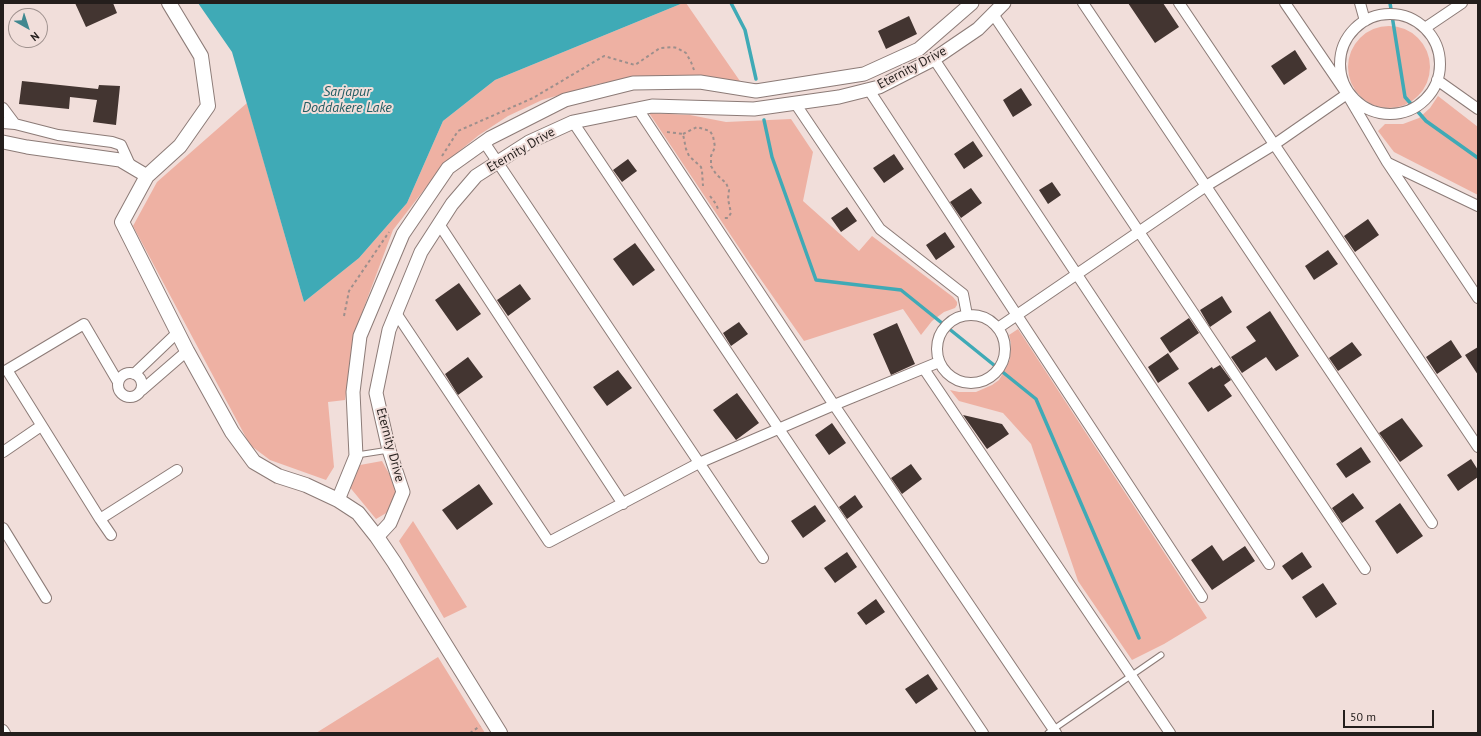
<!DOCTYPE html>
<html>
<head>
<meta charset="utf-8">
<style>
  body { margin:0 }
  #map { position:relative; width:1481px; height:736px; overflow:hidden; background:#f1deda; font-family:"PT Sans",sans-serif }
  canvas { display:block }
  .frame { position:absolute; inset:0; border:4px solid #241e1c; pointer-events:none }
  .north { position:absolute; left:8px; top:8px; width:40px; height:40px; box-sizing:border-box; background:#f1deda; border:1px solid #9f918e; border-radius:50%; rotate:141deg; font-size:11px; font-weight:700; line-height:16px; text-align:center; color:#241e1c }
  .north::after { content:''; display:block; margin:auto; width:14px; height:18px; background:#418890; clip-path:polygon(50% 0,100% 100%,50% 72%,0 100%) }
  .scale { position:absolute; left:1343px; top:710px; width:91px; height:18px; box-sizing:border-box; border:2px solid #241e1c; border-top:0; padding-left:5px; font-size:12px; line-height:14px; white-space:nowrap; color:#241e1c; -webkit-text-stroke:3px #f1deda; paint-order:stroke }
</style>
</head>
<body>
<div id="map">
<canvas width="1481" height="736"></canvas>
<div class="frame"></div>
<div class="north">N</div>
<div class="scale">50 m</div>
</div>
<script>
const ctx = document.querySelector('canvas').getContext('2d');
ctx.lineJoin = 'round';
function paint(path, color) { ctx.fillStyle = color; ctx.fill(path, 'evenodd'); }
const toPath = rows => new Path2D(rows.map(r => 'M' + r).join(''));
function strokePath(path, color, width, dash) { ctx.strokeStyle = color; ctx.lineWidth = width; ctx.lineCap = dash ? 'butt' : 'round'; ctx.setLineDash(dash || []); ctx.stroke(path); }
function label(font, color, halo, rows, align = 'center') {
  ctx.font = font + ' "PT Sans",sans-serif'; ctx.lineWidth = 4; ctx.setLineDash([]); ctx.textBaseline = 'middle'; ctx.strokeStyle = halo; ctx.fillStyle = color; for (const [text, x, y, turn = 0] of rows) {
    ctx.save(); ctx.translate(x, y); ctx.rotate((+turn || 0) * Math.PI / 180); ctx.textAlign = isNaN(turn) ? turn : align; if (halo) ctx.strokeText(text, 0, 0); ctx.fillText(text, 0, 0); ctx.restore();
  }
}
paint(toPath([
  [683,3,686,3,742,84,639,77,598,84,542,100,508,116,479,135,452,157,427,186,393,230,357,326,345,400,328,402,334,467,326,480,270,460,250,445,133,226,157,182,247,103,304,302,359,258,407,203,443,121,495,80],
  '1348 67a41 41 0 1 1 82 0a41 41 0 1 1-82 0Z',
  [1438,96,1478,127,1478,195,1394,152,1378,131,1385,124,1403,124,1419,118,1430,108],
  [649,113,690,115,726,122,791,119,813,152,803,201,859,251,872,236,953,297,957,302,957,305,955,308,944,312,932,321,921,335,903,309,804,341,750,264],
  [1018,329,1207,618,1164,644,1132,660,1078,581,1031,444,1003,413,959,401,950,390,959,392,976,392,992,385,999,380,1007,366,1010,359,1011,343,1009,335],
  [382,461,397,488,388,512,376,519,348,485,360,465],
  [413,521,467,607,444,618,399,541],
  [438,657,485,733,316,733]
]), '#eeb1a3');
paint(toPath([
  [198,3,683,3,495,80,443,121,407,203,359,258,304,302,232,52]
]), '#3faab6');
strokePath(toPath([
  [731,3,745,30,756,79],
  [1390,3,1405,97,1426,121,1478,158],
  [764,120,772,157,816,280,901,290,1036,399,1139,638]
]), '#3faab6', 3.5);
paint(toPath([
  [75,3,113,3,117,13,86,27],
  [1128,3,1163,3,1179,27,1155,43],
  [909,16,917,34,886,49,878,31],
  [1295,50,1307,69,1284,85,1271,66],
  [22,81,98,89,99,85,120,86,116,125,93,122,97,100,70,97,69,109,19,104],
  [1021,88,1032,105,1013,117,1003,100],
  [973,141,983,156,964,169,954,154],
  [894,154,904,169,884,183,873,168],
  [628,159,637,171,622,182,613,170],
  [1052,182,1061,195,1048,204,1039,190],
  [971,188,982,203,961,218,950,202],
  [847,207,857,221,841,232,831,218],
  [1368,219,1379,235,1355,252,1344,236],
  [945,232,955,247,936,260,926,245],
  [635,243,655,270,633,286,613,259],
  [1328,250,1338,264,1314,280,1305,266],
  [459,283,481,314,457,331,435,300],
  [520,284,531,299,508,316,497,300],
  [1222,296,1232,312,1210,327,1200,310],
  [1270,311,1299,356,1276,371,1266,357,1242,373,1231,357,1256,341,1246,327],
  [1189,318,1199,333,1170,353,1160,338],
  [739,322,748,334,731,346,723,333],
  [897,323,915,364,891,375,873,334],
  [1451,340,1462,357,1437,374,1426,357],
  [1352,342,1362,355,1338,371,1329,358],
  [1478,347,1478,375,1465,355],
  [1168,353,1179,369,1158,383,1148,367],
  [468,357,483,377,458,395,445,374],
  [1220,365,1231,380,1224,385,1232,396,1208,412,1188,383,1212,367,1213,369],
  [618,370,632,388,607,406,593,387],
  [737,393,759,423,736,440,713,410],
  [963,415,1002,424,1009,434,987,449],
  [1402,418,1423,446,1400,462,1379,433],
  [832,423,846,443,829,455,815,435],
  [1361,447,1371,462,1346,478,1336,464],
  [1471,459,1478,470,1478,477,1458,491,1447,475],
  [911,464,922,479,902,494,891,478],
  [479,484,493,504,457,530,442,510],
  [1353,493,1364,508,1342,523,1332,508],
  [855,495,863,507,847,519,839,507],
  [1400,503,1423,536,1397,554,1375,521],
  [815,505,826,521,803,538,791,521],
  [1212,545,1223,561,1245,546,1255,561,1212,590,1191,560],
  [847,552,857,567,835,583,824,568],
  [1302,552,1312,567,1292,580,1282,566],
  [1323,583,1337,604,1316,618,1302,597],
  [876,599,885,612,866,625,857,613],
  [928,674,938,689,916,704,905,689]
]), '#433531');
const service = toPath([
  [357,455,389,450],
  [1048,733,1161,655]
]);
const minor = toPath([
  [1083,3,1432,523],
  [1179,3,1478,447],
  [1285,3,1347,94,1387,162,1478,298],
  [1360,3,1365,21],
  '1340 64a50 50 0 1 1 100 0a50 50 0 1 1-100 0Z',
  [993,14,1365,569],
  [1425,28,1462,3],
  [934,59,1269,564],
  [1437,80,1478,109],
  [869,90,1202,597],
  [795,103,880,229,963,294,967,315],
  [3,108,15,124],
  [638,109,834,405,1056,733],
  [573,122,983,733],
  [3,123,15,124,58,135,112,142,121,145,131,167],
  [484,142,763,558],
  [1388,163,1478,206],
  [439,224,623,504],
  [396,313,549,542,699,463,834,405,939,362],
  '937 349a34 34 0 1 1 68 0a34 34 0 1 1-68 0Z',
  [998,328,1206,186,1275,144,1347,94],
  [924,369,1170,733],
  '118 385a12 12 0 1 1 24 0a12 12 0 1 1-24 0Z',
  [134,374,178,332],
  [118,382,84,324,7,370,100,519,177,470],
  [142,390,187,351],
  [3,452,41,426],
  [100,519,111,535],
  [3,528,46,598],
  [3,730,5,733]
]);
const tertiary = toPath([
  [3,142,27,147,120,160,147,176],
  [338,500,356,456,353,392,360,336,403,234,448,168,490,138,565,100,633,83,700,82,756,91,864,74,919,49,972,3],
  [377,537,390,523,403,492,389,450,376,393,389,330,421,252,452,204,476,176,529,142,573,122,652,106,754,109,839,97,879,87,934,59,978,29,1004,3]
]);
const secondary = toPath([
  [169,3,201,56,208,106,180,146,147,176,122,222,187,351,232,432,254,462,278,476,306,485,338,500,358,513,377,537,394,562,500,733]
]);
strokePath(service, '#8c7b77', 7);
strokePath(minor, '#8c7b77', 12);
strokePath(tertiary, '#8c7b77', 15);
strokePath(secondary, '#8c7b77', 16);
strokePath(toPath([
  [667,132,683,134,686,149,689,156,701,167,702,171,703,186],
  [683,134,697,127,710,131,713,136,715,147,711,156,711,166,716,174,726,183,729,190,728,199,731,213,728,218,724,218],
  [442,156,458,131,533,98,604,56,635,65,660,48,672,47,677,48,686,53,691,62,694,70],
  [710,196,716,204,718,209],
  [344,316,349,291,389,232],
  [470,733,480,726]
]), '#9d8f8c', 2, [3, 3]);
strokePath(service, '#fff', 5);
strokePath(minor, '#fff', 10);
strokePath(tertiary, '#fff', 13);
strokePath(secondary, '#fff', 14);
label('13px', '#241e1c', '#f1deda', [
  ["Eternity Drive",912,68,-28],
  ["Eternity Drive",521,150,-30],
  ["Eternity Drive",390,445,75]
]);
label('italic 14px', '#225d63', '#f1deda', [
  ["Sarjapur",347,92],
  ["Doddakere Lake",347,108]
]);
</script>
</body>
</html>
